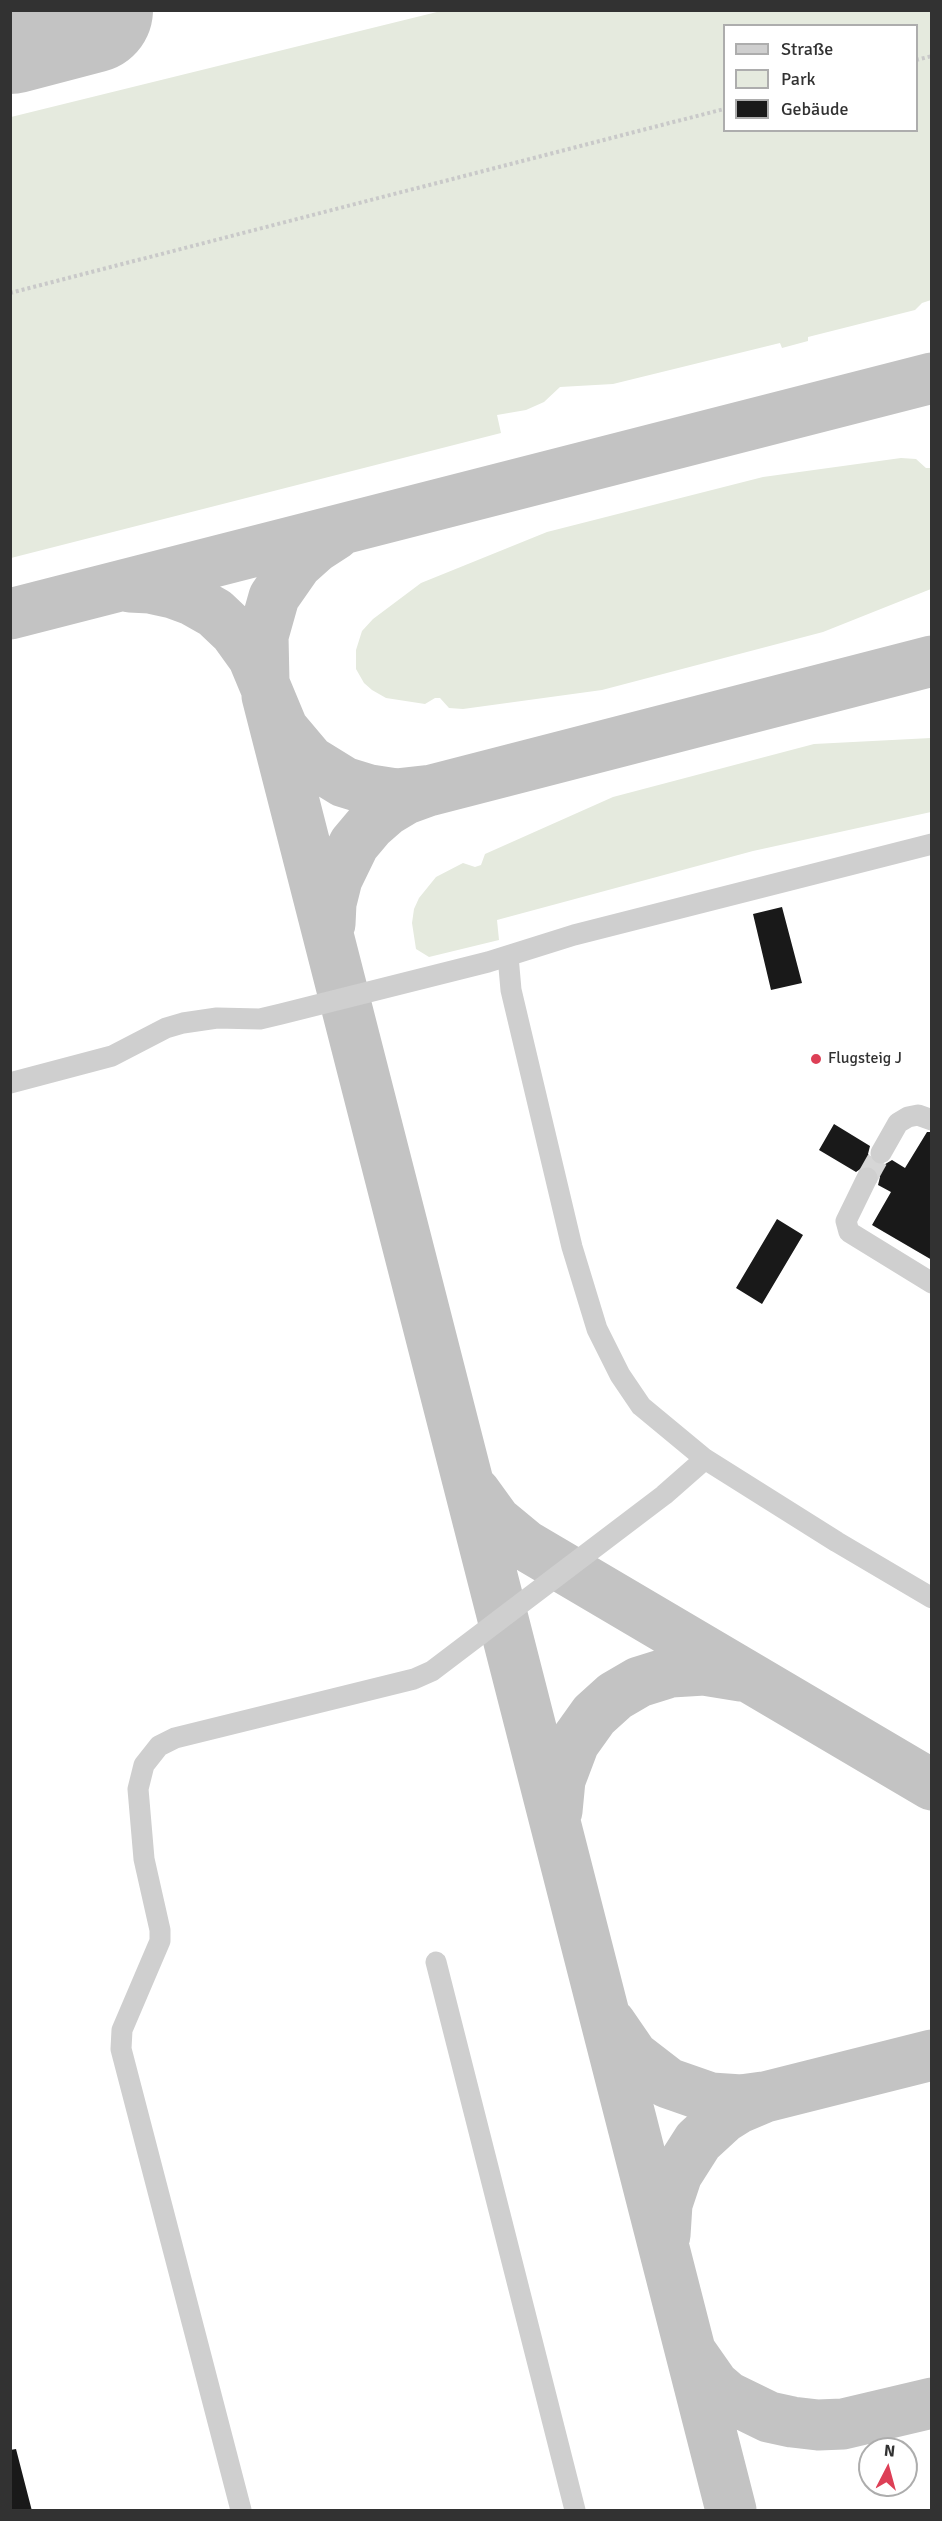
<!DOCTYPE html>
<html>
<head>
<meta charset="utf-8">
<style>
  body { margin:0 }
  #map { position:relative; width:942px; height:2521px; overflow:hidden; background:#fff; font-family:Signika,sans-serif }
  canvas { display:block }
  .frame { position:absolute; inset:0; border:12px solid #323232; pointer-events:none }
  .legend { position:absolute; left:723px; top:24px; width:195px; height:108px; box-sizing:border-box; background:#fff; border:2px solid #adadad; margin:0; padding:8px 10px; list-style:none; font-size:18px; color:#323232 }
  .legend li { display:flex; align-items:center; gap:12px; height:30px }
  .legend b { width:30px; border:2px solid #adadad }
  .north { position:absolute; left:858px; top:2437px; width:60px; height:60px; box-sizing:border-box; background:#fff; border:2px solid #adadad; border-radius:50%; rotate:6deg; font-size:16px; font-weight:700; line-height:24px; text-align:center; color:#323232 }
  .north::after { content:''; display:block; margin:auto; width:21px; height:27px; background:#dd3f56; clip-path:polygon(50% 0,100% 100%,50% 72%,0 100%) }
</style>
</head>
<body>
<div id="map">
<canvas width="942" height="2521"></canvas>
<div class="frame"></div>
<ul class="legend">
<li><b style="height:8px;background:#cfcfcf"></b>Straße</li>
<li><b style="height:16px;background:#e5eade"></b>Park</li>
<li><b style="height:16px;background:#191919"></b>Gebäude</li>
</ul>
<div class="north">N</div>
</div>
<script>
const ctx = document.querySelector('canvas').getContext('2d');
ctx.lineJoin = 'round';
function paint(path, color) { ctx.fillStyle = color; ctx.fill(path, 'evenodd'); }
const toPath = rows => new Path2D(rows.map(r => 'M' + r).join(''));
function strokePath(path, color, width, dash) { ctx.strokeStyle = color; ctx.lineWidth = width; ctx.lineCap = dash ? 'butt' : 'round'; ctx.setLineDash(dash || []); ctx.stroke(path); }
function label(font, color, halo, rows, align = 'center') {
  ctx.font = font + ' Signika,sans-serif'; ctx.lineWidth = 6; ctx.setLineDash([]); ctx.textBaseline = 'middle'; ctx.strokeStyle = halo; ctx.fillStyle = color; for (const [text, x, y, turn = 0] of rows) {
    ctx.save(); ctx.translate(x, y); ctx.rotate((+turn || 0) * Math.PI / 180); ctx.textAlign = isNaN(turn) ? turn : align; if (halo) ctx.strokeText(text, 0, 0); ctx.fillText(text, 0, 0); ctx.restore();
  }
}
paint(toPath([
  [441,11,931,11,931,300,922,303,915,310,808,337,808,341,782,348,780,343,613,384,560,387,544,402,526,410,497,415,501,433,11,558,11,117],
  [724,26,916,26,916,130,724,130],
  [901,458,916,459,926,468,931,468,931,589,823,632,602,690,463,709,449,708,440,698,435,698,425,704,386,698,372,690,364,683,356,669,356,650,362,631,373,619,421,583,547,532,763,477],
  [931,738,931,812,753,851,497,920,499,940,429,957,416,949,412,923,414,909,419,898,436,877,463,863,475,867,481,865,485,854,613,797,814,744]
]), '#e5eade');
strokePath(toPath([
  [130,587,150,588,173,593,192,600,215,613,235,632,253,657,283,729,310,761,344,782,370,790,396,794,432,790,932,661],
  [10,614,932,378],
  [264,682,263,636,274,597,297,564,316,547,336,534],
  [267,696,731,2510],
  [330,924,331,903,337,879,354,844,370,825,386,811,406,799,428,791],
  [475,1492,496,1521,525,1545,932,1785],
  [557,1811,560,1780,574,1743,594,1715,615,1696,639,1682,671,1672,704,1670,741,1676],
  [611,2024,633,2056,668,2083,711,2098,741,2100,763,2097],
  [665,2235,667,2204,677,2174,698,2141,723,2118,739,2108,765,2097,932,2055],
  [693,2355,714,2385,728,2397,769,2417,792,2422,818,2425,843,2424,932,2403]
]), '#c3c3c3', 51);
strokePath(toPath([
  [10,31,90,10]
]), '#c3c3c3', 126);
paint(toPath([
  [782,907,802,983,771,990,753,914],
  [834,1124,870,1146,868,1154,874,1164,882,1166,892,1160,905,1168,927,1132,932,1132,932,1260,872,1225,891,1192,878,1185,880,1177,873,1167,866,1165,856,1172,819,1150],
  [777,1219,803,1235,762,1304,736,1288],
  [16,2449,32,2511,10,2511,10,2450]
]), '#191919');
strokePath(toPath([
  [867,1178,881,1153]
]), '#d6d6d6', 21, [21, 10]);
strokePath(toPath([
  [916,60,932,56],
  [10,293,724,109]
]), '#c9c9c9', 4, [3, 3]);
strokePath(toPath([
  [508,956,511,990,572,1247,597,1329,620,1375,641,1406,705,1459,837,1542,932,1598],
  [10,1083,112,1056,166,1028,183,1023,217,1018,260,1019,281,1014,488,962,574,935,932,844],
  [881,1153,898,1123,908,1117,918,1115,932,1120],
  [867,1178,846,1221,849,1232,932,1283],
  [436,1962,575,2510],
  [241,2510,121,2049,122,2030,160,1941,160,1930,144,1859,138,1789,144,1765,159,1746,175,1738,414,1679,432,1671,664,1495,705,1459]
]), '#cfcfcf', 21);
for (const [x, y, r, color] of [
  [816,1059,6,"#dd3f56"]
]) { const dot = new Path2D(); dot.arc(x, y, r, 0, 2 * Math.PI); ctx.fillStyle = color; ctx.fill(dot); strokePath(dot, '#fff', 2); }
label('16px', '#323232', '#fff', [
  ["Flugsteig J",828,1059]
], 'left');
</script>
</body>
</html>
